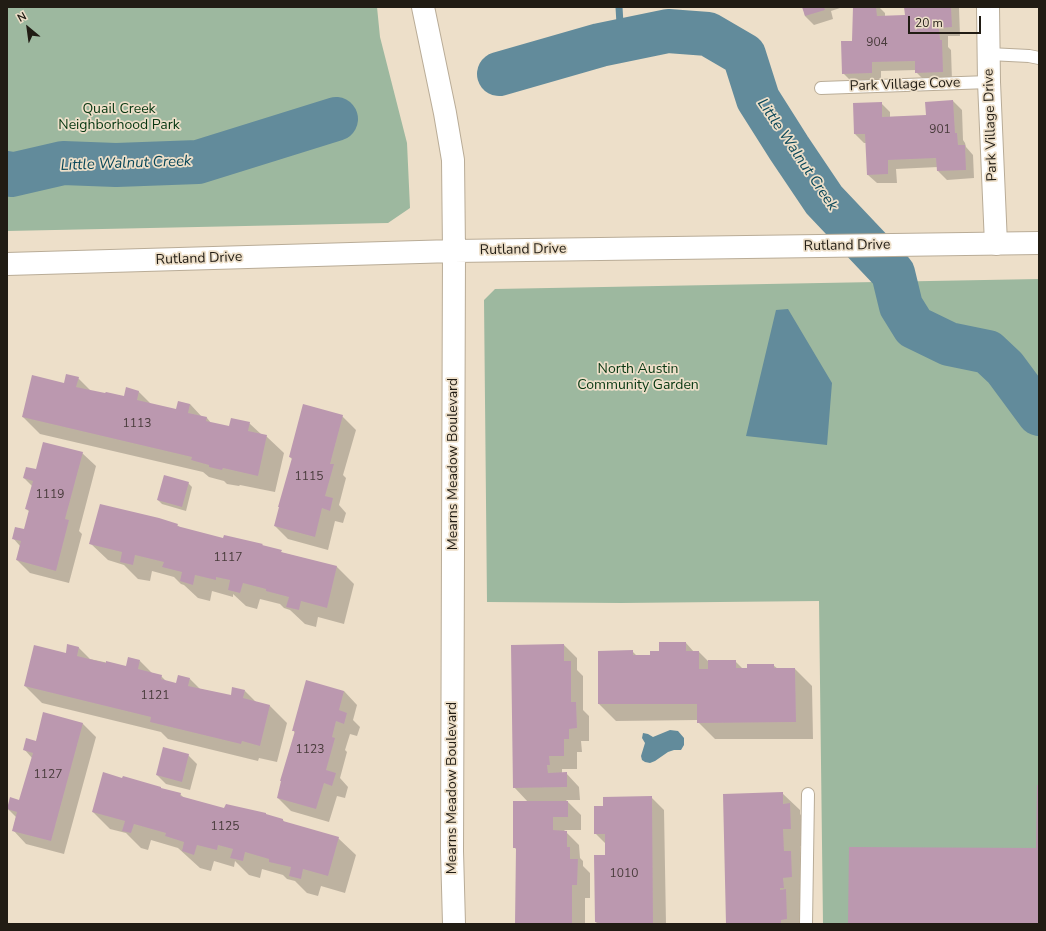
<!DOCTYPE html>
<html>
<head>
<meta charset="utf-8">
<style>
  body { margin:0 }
  #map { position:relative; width:1046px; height:931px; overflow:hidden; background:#eddfc9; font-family:"Nunito Sans",sans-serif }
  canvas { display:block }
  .frame { position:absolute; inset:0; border:8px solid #211c14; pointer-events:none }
  .north { position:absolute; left:8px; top:8px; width:40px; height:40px; -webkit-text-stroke:3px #eddfc9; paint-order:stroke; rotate:331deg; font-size:11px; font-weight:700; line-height:16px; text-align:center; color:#211c14 }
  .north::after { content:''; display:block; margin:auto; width:14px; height:18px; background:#211c14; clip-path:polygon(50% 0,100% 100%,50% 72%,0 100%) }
  .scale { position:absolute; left:908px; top:16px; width:73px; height:18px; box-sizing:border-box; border:2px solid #211c14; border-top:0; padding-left:5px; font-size:12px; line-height:14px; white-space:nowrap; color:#211c14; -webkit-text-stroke:3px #eddfc9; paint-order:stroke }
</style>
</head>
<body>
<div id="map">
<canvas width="1046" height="931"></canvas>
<div class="frame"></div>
<div class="north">N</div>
<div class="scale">20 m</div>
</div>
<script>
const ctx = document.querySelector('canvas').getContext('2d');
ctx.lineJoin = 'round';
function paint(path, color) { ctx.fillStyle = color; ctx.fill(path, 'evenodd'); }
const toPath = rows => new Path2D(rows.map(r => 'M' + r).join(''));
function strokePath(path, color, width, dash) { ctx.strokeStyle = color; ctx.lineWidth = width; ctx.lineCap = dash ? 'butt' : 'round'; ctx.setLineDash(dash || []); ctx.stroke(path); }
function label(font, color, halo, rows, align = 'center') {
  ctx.font = font + ' "Nunito Sans",sans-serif'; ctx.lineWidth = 3.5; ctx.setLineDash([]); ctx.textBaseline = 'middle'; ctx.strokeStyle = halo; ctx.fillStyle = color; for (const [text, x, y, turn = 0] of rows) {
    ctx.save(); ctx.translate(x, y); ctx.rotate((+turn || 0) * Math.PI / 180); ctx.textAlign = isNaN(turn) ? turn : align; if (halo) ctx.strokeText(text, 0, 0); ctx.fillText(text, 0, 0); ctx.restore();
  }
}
paint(toPath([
  [7,7,377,7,380,37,407,143,410,208,388,223,7,231],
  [1039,279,1039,924,823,924,819,601,621,603,487,602,484,300,495,289]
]), '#9db89f');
paint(toPath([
  [788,309,832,383,827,445,746,436,776,310],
  [670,730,678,731,684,738,684,745,681,750,674,750,668,752,655,761,650,763,645,762,642,760,641,756,645,743,642,738,643,733,648,734,653,737]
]), '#628b9b');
paint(toPath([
  [803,7,839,7,840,8,831,11,833,19,814,25,805,16],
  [854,7,879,7,885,13,885,17,906,16,905,7,958,7,959,8,960,36,948,36,948,47,951,50,952,81,925,81,916,72,916,70,881,71,881,82,852,82,843,73,853,42],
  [953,101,962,110,963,140,965,143,966,147,973,155,974,178,947,180,938,171,938,167,896,169,897,183,877,183,868,175,866,143,864,143,855,134,881,103,890,112,890,117,927,116],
  [78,378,92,392,125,397,138,391,151,404,177,410,190,404,202,417,207,418,211,423,230,427,249,423,262,435,266,436,284,453,275,492,240,485,239,486,227,484,224,481,209,477,203,472,40,434,23,417,65,384],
  [342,416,356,430,343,475,346,478,339,505,346,513,343,523,335,521,328,550,288,539,275,526,293,460,290,457],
  [82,453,96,466,79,531,82,534,69,583,30,573,17,560,20,546,13,538,25,531,30,512,26,509,32,486,24,478,36,470],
  [188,483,192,487,186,511,162,504,158,500],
  [177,525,181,528,224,539,225,536,262,545,264,547,283,553,337,567,354,584,344,624,318,617,316,627,305,624,290,610,284,608,280,604,260,599,257,609,246,606,233,594,233,597,212,591,210,601,198,598,184,585,181,584,174,577,152,571,150,581,138,579,124,565,108,560,90,543],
  [686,643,694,652,699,652,708,661,735,661,743,669,773,665,778,669,795,669,812,686,813,739,715,739,698,722,698,720,616,721,599,704,632,651,637,656,650,656],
  [564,645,577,658,577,670,583,676,583,710,589,716,589,741,581,741,582,752,577,752,577,769,562,769,562,773,566,773,579,787,580,800,566,800,581,815,581,830,564,830,579,845,580,858,583,861,583,866,590,873,590,898,585,898,585,924,516,924,517,850,514,847,528,802,514,787],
  [68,646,79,648,90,659,127,667,140,661,153,674,161,676,167,682,177,684,190,679,200,689,231,696,245,691,256,702,270,706,287,723,277,762,259,758,258,761,168,739,161,732,42,703,25,686,66,654],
  [344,691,357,705,353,720,360,727,357,736,350,734,345,750,347,752,340,778,348,787,345,798,337,796,329,822,291,811,278,798,295,733,293,730],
  [44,713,83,724,96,737,64,854,26,844,13,830,16,817,8,809,20,801,32,758,24,749,36,742],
  [188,755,197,764,190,790,166,784,157,775],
  [162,789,180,794,184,798,225,809,283,820,286,824,338,838,356,855,345,893,321,886,318,896,307,893,295,881,287,879,283,875,262,869,260,878,249,875,235,861,234,867,214,861,211,871,200,868,178,848,151,840,148,850,141,848,126,833,110,829,93,812],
  [782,793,800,810,800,814,807,822,808,846,800,846,801,862,808,869,809,894,800,894,803,924,727,924],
  [651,797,664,810,666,924,598,924,596,922,606,856,606,844,595,833]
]), '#0003');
strokePath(toPath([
  [619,7,621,41]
]), '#628b9b', 7);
strokePath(toPath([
  [499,74,600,45,668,31,708,34,744,55,758,99,789,148,824,200,893,273,901,306,914,327,949,344,988,352,1005,368,1039,414],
  [7,173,11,175,63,163,116,165,198,162,336,119]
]), '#628b9b', 44);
paint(toPath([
  [802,7,824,7,825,10,805,16],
  [853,7,876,7,877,16,905,15,904,7,951,7,952,27,939,28,940,40,942,40,943,72,915,73,915,61,872,62,872,73,842,74,841,41,852,41],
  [953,100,955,133,957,133,958,145,965,145,966,170,937,171,936,158,888,160,888,174,867,175,865,134,854,134,853,103,882,102,882,117,926,115,925,102],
  [66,374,79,377,76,387,105,393,106,392,124,396,126,387,139,391,137,400,176,409,178,401,190,404,188,413,207,417,206,421,229,426,231,418,250,422,248,431,267,435,258,476,223,468,222,470,209,467,209,465,191,460,192,457,22,417,32,375,64,383],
  [303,404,343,415,330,464,334,464,325,496,333,498,330,511,322,508,315,537,274,526,279,507,278,507,292,458,289,457],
  [43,442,83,452,65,519,69,520,56,571,16,560,21,541,12,539,15,527,24,529,29,510,25,509,33,481,23,478,26,467,36,469],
  [164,475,189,482,182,507,157,500],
  [100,504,159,518,178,524,177,526,223,538,224,535,263,544,262,545,282,550,281,552,337,566,327,608,301,601,299,610,286,607,289,597,266,591,266,589,243,583,240,593,228,590,230,580,216,577,216,580,195,575,193,585,180,581,182,572,162,567,164,562,135,555,133,565,120,562,122,552,89,544],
  [659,642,686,642,686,651,699,651,699,669,708,669,708,660,736,660,736,668,747,668,747,664,774,664,774,668,795,668,796,722,697,723,697,704,598,704,598,651,633,650,633,655,650,655,650,651,659,651],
  [67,644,79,647,77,656,106,663,106,661,126,666,128,657,140,660,138,669,162,675,161,679,176,683,178,675,190,678,188,686,231,695,232,687,245,690,243,698,270,705,260,746,242,741,241,744,150,722,151,717,24,686,34,645,66,653],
  [564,644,564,661,571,661,571,702,576,702,577,728,569,729,569,739,564,739,564,756,549,756,550,765,547,765,548,773,567,772,567,787,513,788,511,645],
  [306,680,344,691,339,710,347,713,344,724,336,721,332,737,335,738,326,770,336,773,332,786,324,783,316,809,277,798,281,781,280,781,295,731,292,731],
  [43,712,83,723,51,841,12,831,17,812,7,809,10,797,19,800,33,753,23,750,26,738,36,741],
  [163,747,189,754,182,782,156,775],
  [103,772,122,778,123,776,161,787,161,788,181,793,180,796,224,808,226,804,266,813,266,814,283,819,283,821,339,837,328,876,303,869,301,879,289,876,291,867,269,862,269,859,245,852,243,861,230,858,233,849,218,845,217,850,197,845,194,855,182,851,184,842,165,836,166,833,134,824,131,833,122,831,125,821,92,812],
  [1037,785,1039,785,1039,924,848,924,849,847,1036,848],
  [783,792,783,804,790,803,791,829,783,829,784,851,791,851,792,877,783,878,784,888,780,888,780,890,786,889,787,919,781,920,781,924,726,924,723,794],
  [652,796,653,924,600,924,600,923,595,922,594,855,605,855,605,834,594,834,594,806,603,806,603,797],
  [513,801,568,801,568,817,553,817,553,830,567,831,567,847,570,847,570,859,578,859,577,885,572,885,572,924,515,924,516,848,513,848]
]), '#bb98af');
const service = toPath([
  [989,54,1029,56,1039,58],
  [821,88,989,82],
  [806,924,808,794]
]);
const minor = toPath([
  [988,7,989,82,996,244]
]);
const tertiary = toPath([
  [423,7,445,113,453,160,454,251,452,851,454,924],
  [7,264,454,251,1039,243]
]);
strokePath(service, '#b9ac97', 14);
strokePath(minor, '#b9ac97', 24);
strokePath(tertiary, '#b9ac97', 24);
strokePath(service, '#fff', 12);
strokePath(minor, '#fff', 22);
strokePath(tertiary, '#fff', 22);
label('12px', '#483b3b', null, [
  ["904",877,43],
  ["901",940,130],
  ["1113",137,424],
  ["1115",309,477],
  ["1119",50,495],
  ["1117",228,558],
  ["1121",155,696],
  ["1123",310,750],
  ["1127",48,775],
  ["1125",225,827],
  ["1010",624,874]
]);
label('14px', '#211c14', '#eddfc9', [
  ["Park Village Cove",905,85,-2],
  ["Park Village Drive",991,125,-92],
  ["Rutland Drive",847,246,-1],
  ["Rutland Drive",523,250,-1],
  ["Rutland Drive",199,259,-2],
  ["Mearns Meadow Boulevard",454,464,-90],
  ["Mearns Meadow Boulevard",453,788,-90]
]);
label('14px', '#073711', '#eddfc9', [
  ["Quail Creek",119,110],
  ["Neighborhood Park",119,126],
  ["North Austin",638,370],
  ["Community Garden",638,386]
]);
label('italic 15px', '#094759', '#eddfc9', [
  ["Little Walnut Creek",797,155,56],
  ["Little Walnut Creek",126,164,-2]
]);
</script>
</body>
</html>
